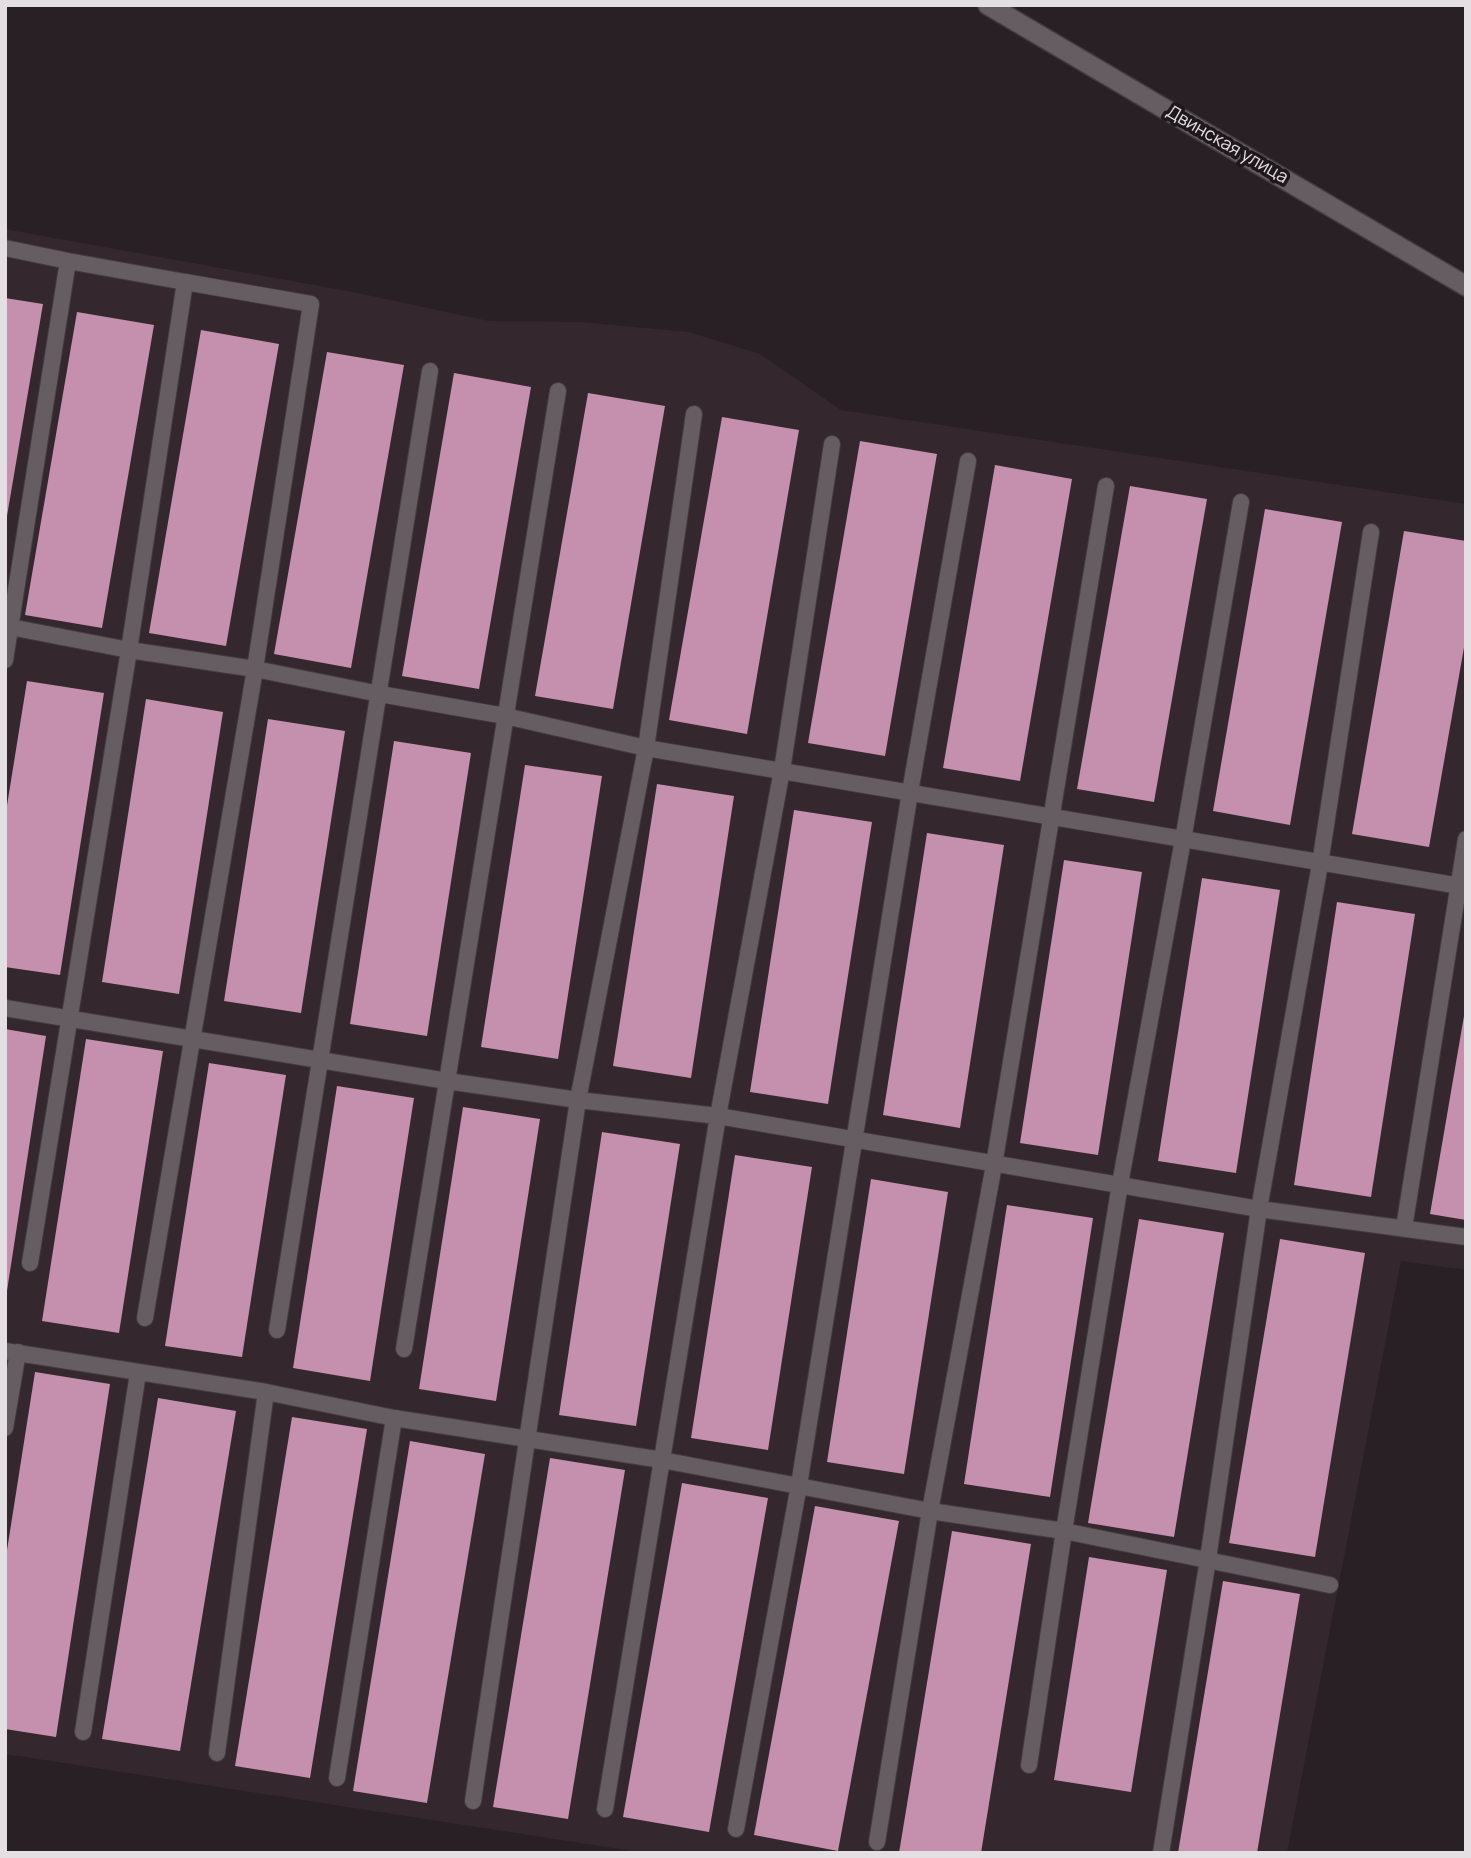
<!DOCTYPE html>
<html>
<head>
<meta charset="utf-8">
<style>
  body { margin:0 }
  #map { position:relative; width:1471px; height:1858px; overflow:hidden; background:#282024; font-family:Manrope,sans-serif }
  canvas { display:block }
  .frame { position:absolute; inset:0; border:7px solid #e4dfe2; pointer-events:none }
</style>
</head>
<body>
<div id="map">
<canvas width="1471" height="1858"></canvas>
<div class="frame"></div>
</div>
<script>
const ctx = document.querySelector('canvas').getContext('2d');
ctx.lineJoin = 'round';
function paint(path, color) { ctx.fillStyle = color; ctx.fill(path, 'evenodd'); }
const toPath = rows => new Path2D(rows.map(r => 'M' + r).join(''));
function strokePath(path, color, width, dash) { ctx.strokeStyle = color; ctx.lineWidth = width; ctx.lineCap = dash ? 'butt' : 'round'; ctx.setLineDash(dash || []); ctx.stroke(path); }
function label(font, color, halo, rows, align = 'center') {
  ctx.font = font + ' Manrope,sans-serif'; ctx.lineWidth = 7; ctx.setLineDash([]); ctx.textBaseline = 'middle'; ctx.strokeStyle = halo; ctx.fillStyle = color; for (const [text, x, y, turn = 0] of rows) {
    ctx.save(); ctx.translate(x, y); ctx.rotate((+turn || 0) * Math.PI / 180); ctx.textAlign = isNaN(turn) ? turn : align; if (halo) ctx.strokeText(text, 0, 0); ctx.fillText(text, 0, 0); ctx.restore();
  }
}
paint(toPath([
  [5,229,353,292,489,321,580,322,689,332,760,354,841,410,1466,504,1466,1270,1401,1261,1287,1853,645,1853,5,1754]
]), '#34272e');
paint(toPath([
  [5,298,43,304,7,516,5,515],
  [77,312,154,325,102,628,25,615],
  [201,330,279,344,226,646,149,633],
  [327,352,404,365,351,668,274,654],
  [454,373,531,387,479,689,402,676],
  [588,393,665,406,613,709,535,696],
  [722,417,799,430,747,734,669,720],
  [860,441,937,454,885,756,808,743],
  [995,465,1072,479,1020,781,943,768],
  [1130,486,1207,499,1154,802,1077,789],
  [1265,509,1342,522,1290,825,1213,811],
  [1404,531,1466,541,1466,636,1429,847,1352,834],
  [27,681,104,693,60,975,5,967,5,818],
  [146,699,223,712,179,994,102,982],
  [268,719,345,731,301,1013,224,1001],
  [394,741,471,753,427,1036,350,1024],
  [525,765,602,776,558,1059,481,1047],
  [657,784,734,796,691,1078,613,1066],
  [794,810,872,822,828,1104,750,1092],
  [927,833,1004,845,960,1128,883,1115],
  [1064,860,1142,872,1098,1155,1020,1143],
  [1202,878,1280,890,1236,1173,1158,1161],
  [1337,902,1415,914,1371,1197,1294,1185],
  [1464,1016,1466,1016,1466,1220,1430,1214],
  [5,1029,46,1036,7,1291,5,1290],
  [86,1039,163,1051,119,1333,42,1321],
  [209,1063,286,1075,242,1357,165,1346],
  [337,1086,414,1098,370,1381,293,1368],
  [463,1107,540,1119,496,1401,419,1389],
  [602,1132,680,1144,636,1426,559,1415],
  [735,1155,812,1167,768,1450,691,1438],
  [871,1179,948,1192,904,1474,827,1462],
  [1007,1205,1093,1218,1050,1497,964,1484],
  [1139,1219,1224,1233,1174,1537,1088,1523],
  [1280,1239,1365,1253,1315,1557,1229,1543],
  [35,1372,110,1384,56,1737,5,1729,5,1563],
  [158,1398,236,1411,180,1751,102,1739],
  [292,1417,367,1429,310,1778,235,1766],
  [410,1441,485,1454,427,1803,353,1791],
  [550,1458,625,1470,568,1819,493,1807],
  [682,1483,768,1498,709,1832,623,1817],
  [815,1506,899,1521,838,1851,754,1835],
  [952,1531,1031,1544,981,1853,899,1853],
  [1089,1557,1167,1570,1131,1792,1054,1780],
  [1223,1581,1300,1594,1257,1853,1178,1853]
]), '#c590ad');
const service = toPath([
  [5,248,68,261],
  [5,626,129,650,255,669,380,694,505,716,646,748,1466,887],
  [5,660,68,261,185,282],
  [5,1008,447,1081,578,1100,718,1116,1259,1209,1466,1237],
  [1404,1228,1466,839],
  [30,1263,129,650,185,282,311,304,255,669,145,1318],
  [277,1330,430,371],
  [404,1349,558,391],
  [5,1351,266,1392,394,1418,662,1460,930,1511,1064,1531,1330,1585],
  [5,1428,18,1352],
  [83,1732,138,1373],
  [217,1753,266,1392],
  [1029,1765,1064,1531,1120,1184,1183,840,1241,502],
  [337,1778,394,1418],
  [473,1801,578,1100,646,748,694,414],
  [605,1809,718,1116,782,770,832,444],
  [736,1829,799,1485,910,792,968,461],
  [877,1842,930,1511,994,1165,1106,486],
  [1161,1853,1208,1559,1259,1209,1320,864,1371,532]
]);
const minor = toPath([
  [988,5,1466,286]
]);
strokePath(service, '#433d40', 18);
strokePath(minor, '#433d40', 22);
strokePath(service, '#665d62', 16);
strokePath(minor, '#665d62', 19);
label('18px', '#e4dfe2', '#1e171b', [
  ["Двинская улица",1227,145,30]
]);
</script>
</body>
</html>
